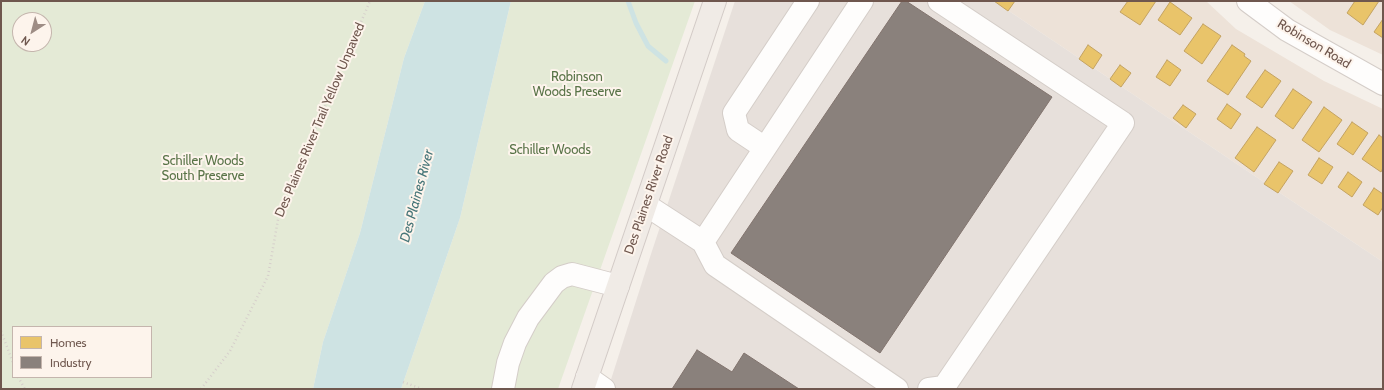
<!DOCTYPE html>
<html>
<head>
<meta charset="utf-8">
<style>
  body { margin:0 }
  #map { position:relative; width:1384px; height:390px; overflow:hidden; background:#f5f0ea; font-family:Cabin,sans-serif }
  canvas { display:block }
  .frame { position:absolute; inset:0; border:2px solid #6f574e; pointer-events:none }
  .legend { position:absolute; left:12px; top:326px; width:140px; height:52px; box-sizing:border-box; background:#fdf4ec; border:1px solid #c4b5ad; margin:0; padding:5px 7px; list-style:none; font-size:12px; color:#6f574e }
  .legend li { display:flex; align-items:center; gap:8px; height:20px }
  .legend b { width:20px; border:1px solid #c4b5ad }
  .north { position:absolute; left:12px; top:12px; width:40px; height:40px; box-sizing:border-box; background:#fdf4ec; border:1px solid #c4b5ad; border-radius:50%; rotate:216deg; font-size:11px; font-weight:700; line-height:16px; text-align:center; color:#6f574e }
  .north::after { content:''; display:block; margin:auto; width:14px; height:18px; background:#9e8d85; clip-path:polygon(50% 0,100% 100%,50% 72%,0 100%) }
</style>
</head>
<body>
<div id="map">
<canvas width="1384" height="390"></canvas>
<div class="frame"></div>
<ul class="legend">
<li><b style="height:11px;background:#e9c46a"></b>Homes</li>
<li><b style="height:11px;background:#8a817c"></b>Industry</li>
</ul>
<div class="north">N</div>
</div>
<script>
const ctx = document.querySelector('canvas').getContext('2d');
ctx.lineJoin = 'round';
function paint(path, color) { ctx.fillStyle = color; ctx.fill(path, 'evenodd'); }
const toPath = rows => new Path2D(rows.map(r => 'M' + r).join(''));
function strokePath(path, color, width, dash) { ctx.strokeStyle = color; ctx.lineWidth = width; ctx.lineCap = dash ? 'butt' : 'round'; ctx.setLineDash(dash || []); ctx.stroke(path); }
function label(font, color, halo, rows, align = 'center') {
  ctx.font = font + ' Cabin,sans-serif'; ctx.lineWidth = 4; ctx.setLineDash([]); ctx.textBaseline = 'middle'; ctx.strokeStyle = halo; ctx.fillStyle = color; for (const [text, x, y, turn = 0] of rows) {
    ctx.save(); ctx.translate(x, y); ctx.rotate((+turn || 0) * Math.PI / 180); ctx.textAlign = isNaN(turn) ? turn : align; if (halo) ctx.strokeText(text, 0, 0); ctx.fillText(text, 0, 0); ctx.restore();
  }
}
paint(toPath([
  [994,1,1206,1,1236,29,1324,81,1383,109,1383,262],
  [1289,1,1383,1,1383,55,1330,30]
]), '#ede2d8');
paint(toPath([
  [735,1,994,1,1383,262,1383,389,608,389,652,251]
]), '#e7e0db');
paint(toPath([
  [1,1,425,1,404,58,360,233,323,342,313,389,1,389],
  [20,20,44,20,44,44,20,44],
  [13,327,151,327,151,377,13,377],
  [511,1,695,1,558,389,401,389,460,218]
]), '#e4ead6');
paint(toPath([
  [425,1,511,1,460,218,401,389,313,389,323,342,360,233,404,58]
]), '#cee3e3');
const homes = toPath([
  [994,1,1015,1,1008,11,994,1],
  [1128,1,1156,1,1140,25,1120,12,1128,1],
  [1355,1,1379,1,1363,25,1347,13,1355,1],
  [1170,2,1192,18,1180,35,1158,20,1170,2],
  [1383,19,1383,38,1374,32,1383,19],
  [1203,24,1221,36,1202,64,1184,51,1203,24],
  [1088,45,1102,55,1093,69,1079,59,1088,45],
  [1232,45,1245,54,1244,56,1251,61,1228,95,1207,81,1232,45],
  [1167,60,1181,70,1170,86,1156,77,1167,60],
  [1120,65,1131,73,1121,87,1110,79,1120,65],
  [1265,70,1281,81,1262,108,1246,97,1265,70],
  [1293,89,1312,102,1293,129,1275,116,1293,89],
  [1227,104,1241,114,1231,129,1217,119,1227,104],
  [1183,105,1196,114,1186,128,1173,118,1183,105],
  [1324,107,1342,120,1319,152,1302,140,1324,107],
  [1352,122,1368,133,1353,155,1337,144,1352,122],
  [1257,127,1276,140,1254,172,1235,158,1257,127],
  [1379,135,1383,138,1383,168,1381,172,1362,159,1379,135],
  [1319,158,1333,167,1322,184,1308,175,1319,158],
  [1279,162,1293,171,1278,193,1264,184,1279,162],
  [1348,172,1362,182,1352,197,1338,187,1348,172],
  [1374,188,1383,194,1383,207,1378,215,1363,205,1374,188]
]);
paint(homes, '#e9c46a');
strokePath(homes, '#c4a362', 1);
const industry = toPath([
  [902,1,906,1,1052,97,880,353,731,253,902,1],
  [697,350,732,372,744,353,799,389,672,389,697,350]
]);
paint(industry, '#8a817c');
strokePath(industry, '#82746e', 1);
strokePath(toPath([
  [628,1,636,23,648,46,666,61]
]), '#cee3e3', 5);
const minor = toPath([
  [1248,1,1287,30,1383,84],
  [765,148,862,1],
  [646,205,703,242,715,265,897,389],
  [703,242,765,148,738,130,734,113,808,1],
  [587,377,604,389],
  [503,389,508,363,515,343,528,318,554,283,562,277,572,274,618,286],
  [929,389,944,387,1123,123,939,1]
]);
const major = toPath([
  [583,389,715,1]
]);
strokePath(minor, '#d4cdc8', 24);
strokePath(major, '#d3cbc7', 24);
strokePath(toPath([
  [1,331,13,363],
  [18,377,25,389],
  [403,382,422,389],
  [201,389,230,351,268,276,279,214,370,1]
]), '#d6cfcb', 2.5, [1, 3]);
strokePath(minor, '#fefdfc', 22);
strokePath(major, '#f0ebe6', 22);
label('13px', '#6f574e', '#fdf4ec', [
  ["Robinson Road",1314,44,31],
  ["Des Plaines River Trail Yellow Unpaved",320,120,-67],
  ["Des Plaines River Road",649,195,-71]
]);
label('13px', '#597448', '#fdf4ec', [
  ["Robinson",577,77],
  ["Woods Preserve",577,92],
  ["Schiller Woods",550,150],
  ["Schiller Woods",203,161],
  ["South Preserve",203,176]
]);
label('italic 14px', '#477679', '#fdf4ec', [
  ["Des Plaines River",417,196,-75]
]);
</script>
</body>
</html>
